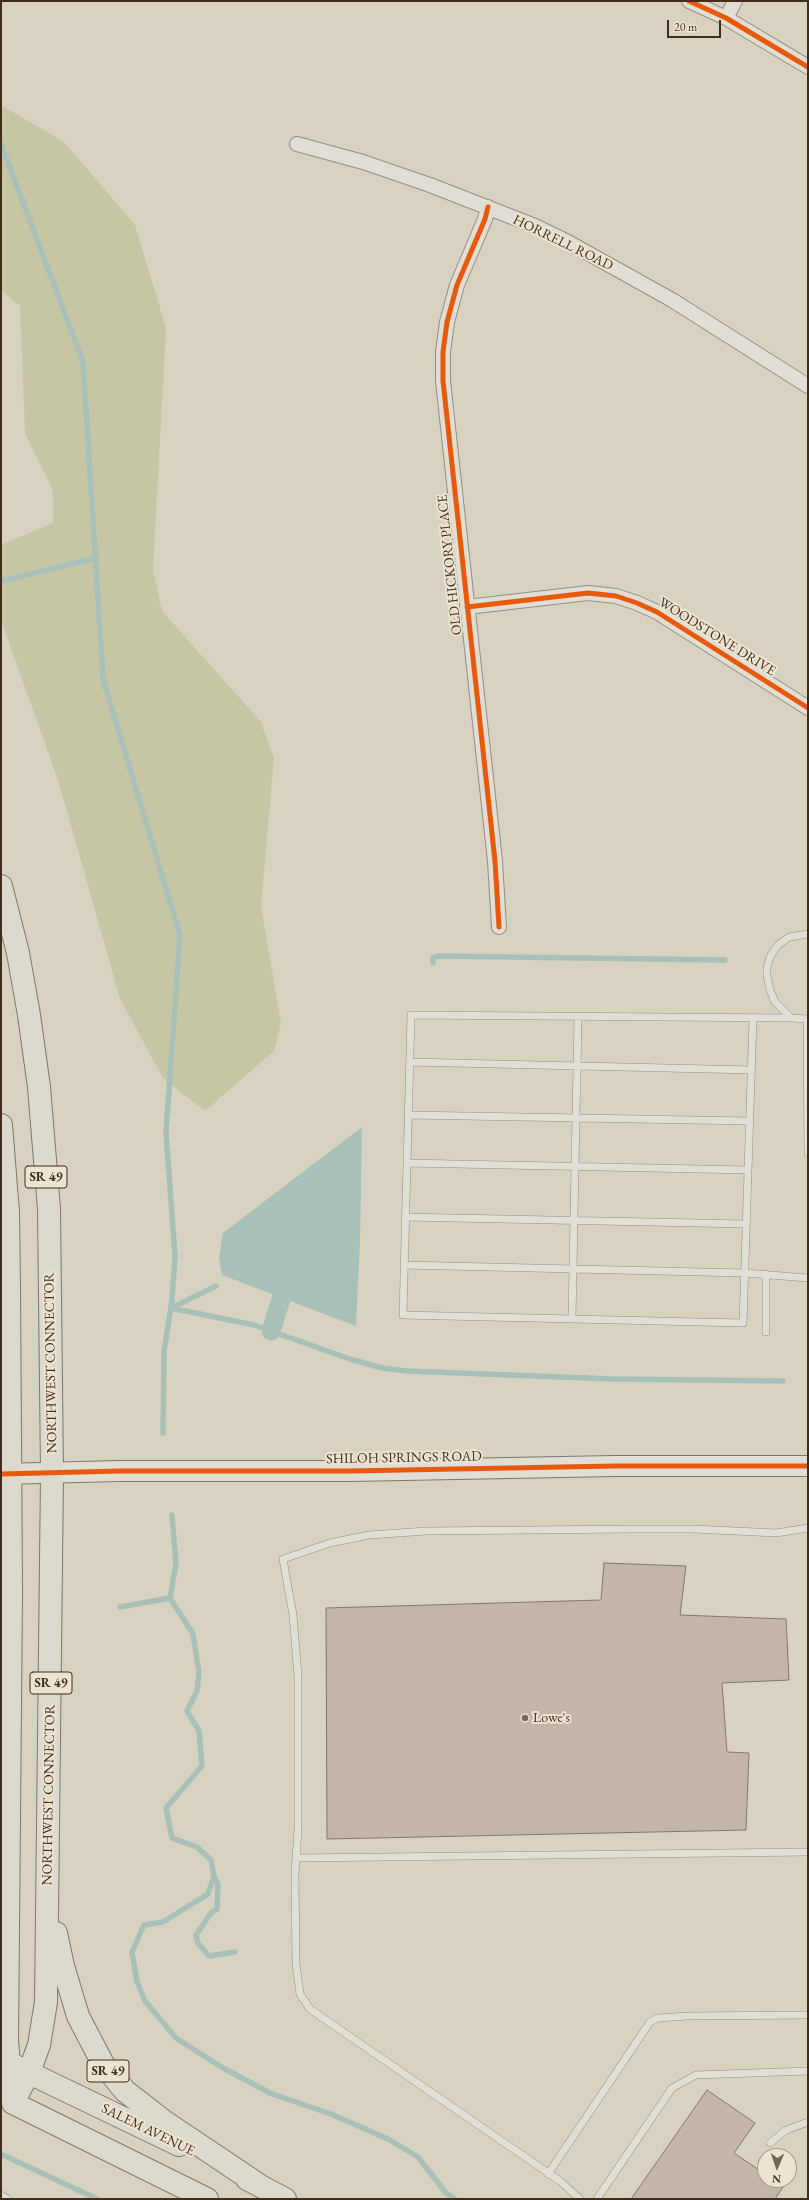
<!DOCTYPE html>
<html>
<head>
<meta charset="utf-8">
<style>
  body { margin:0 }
  #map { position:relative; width:809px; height:2200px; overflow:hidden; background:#d8d2c1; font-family:"EB Garamond",serif }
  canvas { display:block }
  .frame { position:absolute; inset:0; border:2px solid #422d1a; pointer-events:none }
  .north { position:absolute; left:757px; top:2148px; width:40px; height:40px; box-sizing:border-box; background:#ece4d1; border:1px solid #a89b88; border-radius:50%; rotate:182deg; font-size:11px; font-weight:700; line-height:16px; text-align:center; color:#422d1a }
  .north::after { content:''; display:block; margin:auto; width:14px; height:18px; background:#766754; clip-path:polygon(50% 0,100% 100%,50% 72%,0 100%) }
  .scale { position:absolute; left:667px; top:20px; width:54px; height:18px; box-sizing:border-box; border:2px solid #422d1a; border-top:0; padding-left:5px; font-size:12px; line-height:14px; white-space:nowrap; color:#422d1a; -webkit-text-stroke:3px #ece4d1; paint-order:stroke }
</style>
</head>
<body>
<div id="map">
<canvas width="809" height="2200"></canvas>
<div class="frame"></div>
<div class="north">N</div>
<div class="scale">20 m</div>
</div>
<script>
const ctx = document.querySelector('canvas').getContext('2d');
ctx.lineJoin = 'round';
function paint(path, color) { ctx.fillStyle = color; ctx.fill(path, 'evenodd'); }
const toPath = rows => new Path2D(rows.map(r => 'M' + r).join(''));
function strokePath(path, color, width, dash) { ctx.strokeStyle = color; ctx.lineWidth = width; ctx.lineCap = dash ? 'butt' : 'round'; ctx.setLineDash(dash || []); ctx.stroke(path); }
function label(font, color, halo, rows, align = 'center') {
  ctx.font = font + ' "EB Garamond",serif'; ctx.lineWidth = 4; ctx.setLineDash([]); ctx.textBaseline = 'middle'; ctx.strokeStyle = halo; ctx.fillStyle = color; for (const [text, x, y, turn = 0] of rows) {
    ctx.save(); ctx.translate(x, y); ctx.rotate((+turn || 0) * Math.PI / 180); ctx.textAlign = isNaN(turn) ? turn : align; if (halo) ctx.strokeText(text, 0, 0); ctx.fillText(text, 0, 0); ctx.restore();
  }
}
paint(toPath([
  [1,105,64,142,135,225,166,328,153,570,162,611,261,722,274,758,261,905,281,1023,274,1051,205,1111,163,1078,120,999,59,783,1,620,1,545,53,523,53,491,25,433,20,306,1,290]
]), '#c6c6a4');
paint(toPath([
  [362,1127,360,1241,356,1326,222,1275,219,1258,223,1233]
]), '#a8c0b7');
strokePath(toPath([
  [1,144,83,362,103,679,180,935,166,1132,175,1256,172,1300,164,1352,163,1433],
  [1,581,97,558],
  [433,963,433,958,438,956,725,960],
  [171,1308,254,1325,350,1359,382,1368,407,1371,613,1379,783,1381],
  [171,1308,216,1286],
  [172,1515,176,1564,170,1598,193,1634,199,1672,197,1691,187,1711,199,1731,202,1766,166,1808,172,1838,197,1847,211,1860,214,1876,208,1894,163,1922,144,1925,132,1952,137,1982,145,2001,176,2038,223,2068,272,2094,331,2114,388,2139,418,2157,446,2193,455,2199],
  [120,1607,170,1598],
  [214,1876,218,1884,217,1909,211,1913,196,1935,198,1943,209,1956,235,1952],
  [1,2154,97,2199]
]), '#a8c0b7', 5.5);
strokePath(toPath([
  [271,1331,284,1290]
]), '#a8c0b7', 19);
const building = toPath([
  [604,1563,686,1566,680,1615,786,1619,789,1680,722,1683,727,1752,749,1753,746,1830,327,1839,326,1608,601,1600,604,1563],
  [707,2090,755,2123,734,2153,765,2174,765,2180,773,2180,783,2187,775,2199,631,2199,707,2090]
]);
paint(building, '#c3b6a8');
strokePath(building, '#7e786c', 1);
const lane = toPath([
  [808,934,789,937,778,945,771,955,767,967,767,976,770,990,775,1002,791,1018,808,1019],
  [753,1019,743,1323,403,1315,411,1015,791,1018],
  [807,1019,808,1153],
  [410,1062,751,1070],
  [408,1115,750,1121],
  [407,1163,748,1170],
  [405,1217,746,1224],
  [404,1265,745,1273,808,1278],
  [572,1319,578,1017],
  [766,1332,766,1274],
  [296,1858,808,1852],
  [770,2143,786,2130,808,2122],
  [548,2174,650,2022,658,2018,688,2016,808,2015],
  [1,2195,8,2199],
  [580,2199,560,2181,310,2009,300,1994,296,1964,295,1874,298,1829,298,1676,293,1615,283,1559,330,1543,369,1535,427,1531,630,1529,694,1529,776,1533,808,1528],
  [597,2199,672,2088,696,2075,808,2071]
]);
const street = toPath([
  [689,1,726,18,808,67],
  [726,18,735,1],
  [297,144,363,162,430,185,535,226,568,242,672,300,808,386],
  [488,207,485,219,457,285,447,322,443,352,443,381,495,861,499,927],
  [467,607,588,593,616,596,637,603,657,612,808,708]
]);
const secondary = toPath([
  [1,1474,119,1471,351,1471,614,1466,808,1466]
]);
const highway = toPath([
  [1,886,18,953,29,1015,39,1087,49,1209,52,1473,46,2002,39,2045,29,2072,13,2103],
  [1,1125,8,1212,9,1287,11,1592,7,2041,13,2103],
  [56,1933,63,1966,78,2016,103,2064,125,2091,165,2122,259,2185],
  [15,2066,179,2145],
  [13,2103,207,2199],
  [247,2179,285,2199]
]);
strokePath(lane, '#948e82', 8);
strokePath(street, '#948e82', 16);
strokePath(secondary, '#7e786c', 22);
strokePath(highway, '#7e786c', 24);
strokePath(lane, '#e1ded6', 7);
strokePath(street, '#e1ded6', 14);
strokePath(secondary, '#e1ded6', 20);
strokePath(highway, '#dcd9cf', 22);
strokePath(toPath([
  [689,1,726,18,808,67],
  [488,207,485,219,457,285,447,322,443,352,443,381,495,861,499,927],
  [467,607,588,593,616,596,637,603,657,612,808,708],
  [1,1474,119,1471,351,1471,614,1466,808,1466]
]), '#e8590c', 5);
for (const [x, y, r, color] of [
  [525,1718,4,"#766754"]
]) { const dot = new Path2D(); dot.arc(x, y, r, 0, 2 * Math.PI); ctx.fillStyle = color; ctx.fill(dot); strokePath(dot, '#ece4d1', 1.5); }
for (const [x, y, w] of [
  [46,1177,42],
  [51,1683,42],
  [108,2071,42]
]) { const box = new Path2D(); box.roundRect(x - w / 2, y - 11, w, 22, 3); ctx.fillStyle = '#ece4d1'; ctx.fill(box); strokePath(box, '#422d1a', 1); }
label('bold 13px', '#422d1a', null, [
  ["SR 49",46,1177],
  ["SR 49",51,1683],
  ["SR 49",108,2071]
]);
label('14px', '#422d1a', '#ece4d1', [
  ["HORRELL ROAD",563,243,26],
  ["OLD HICKORY PLACE",450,565,-96],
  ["WOODSTONE DRIVE",717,637,32],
  ["NORTHWEST CONNECTOR",51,1363,-91],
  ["SHILOH SPRINGS ROAD",404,1458,-1],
  ["NORTHWEST CONNECTOR",49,1795,-89],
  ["SALEM AVENUE",148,2130,26]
]);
label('14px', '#422d1a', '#ece4d1', [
  ["Lowe's",533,1718]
], 'left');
</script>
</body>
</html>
